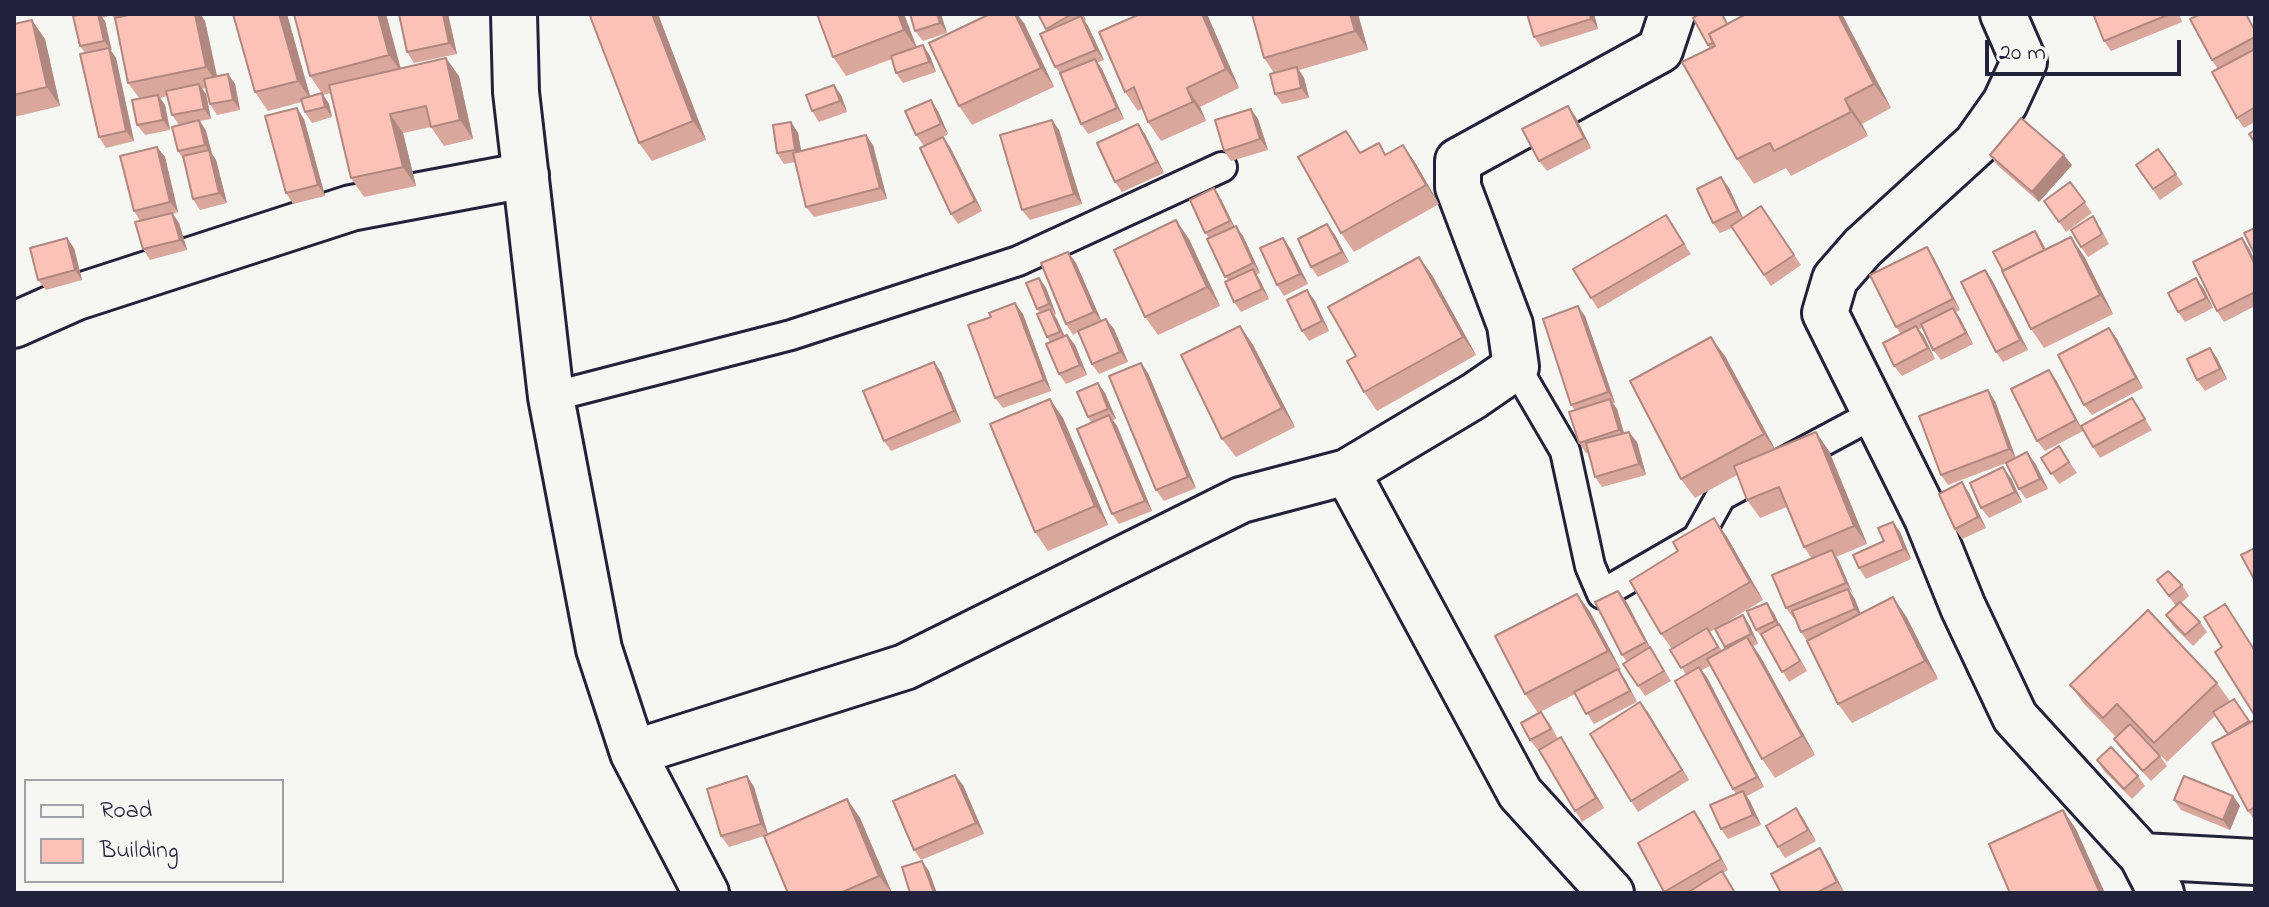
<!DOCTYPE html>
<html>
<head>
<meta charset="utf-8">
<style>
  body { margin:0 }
  #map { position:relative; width:2269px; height:907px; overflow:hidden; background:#f6f6f2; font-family:"Indie Flower",sans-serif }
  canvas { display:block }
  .frame { position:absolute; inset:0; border:16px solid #22223b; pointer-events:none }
  .legend { position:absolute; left:24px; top:779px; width:260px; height:104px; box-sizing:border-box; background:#f6f6f2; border:2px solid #a1a1a9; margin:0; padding:10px 14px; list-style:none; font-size:24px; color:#22223b }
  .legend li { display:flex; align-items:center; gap:16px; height:40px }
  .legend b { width:40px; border:2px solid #a1a1a9 }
  .scale { position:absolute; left:1985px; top:40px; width:196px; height:36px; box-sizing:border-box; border:4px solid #22223b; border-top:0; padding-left:10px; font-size:24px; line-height:28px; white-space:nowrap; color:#22223b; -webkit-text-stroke:6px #f6f6f2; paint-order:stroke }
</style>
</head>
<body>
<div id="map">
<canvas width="2269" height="907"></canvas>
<div class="frame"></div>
<ul class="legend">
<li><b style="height:10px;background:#f6f6f2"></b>Road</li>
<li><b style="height:22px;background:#fdc2b7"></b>Building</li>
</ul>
<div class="scale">20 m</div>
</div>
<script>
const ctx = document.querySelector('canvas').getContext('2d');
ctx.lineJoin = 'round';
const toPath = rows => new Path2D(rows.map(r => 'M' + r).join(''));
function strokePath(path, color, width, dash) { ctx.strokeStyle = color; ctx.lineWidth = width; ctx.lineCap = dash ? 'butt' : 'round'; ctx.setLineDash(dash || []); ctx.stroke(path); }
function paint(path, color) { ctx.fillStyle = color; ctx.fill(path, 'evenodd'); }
const service = toPath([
  [1516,367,1565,451,1590,566,1602,594,1697,539,1721,496,1876,413],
  [551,397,791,335,1018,261,1222,167]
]);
const minor = toPath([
  [514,14,516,92,551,397,599,649,633,753,706,893],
  [2003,14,2024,62,2005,103,1976,144,1863,247,1835,279,1825,313,1927,518,1963,607,2015,717,2142,856,2161,893],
  [14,325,77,297,351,208,526,175],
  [1347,472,1520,793,1611,893],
  [633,753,905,667,1241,500,1347,472,1474,396,1516,367,1510,325,1458,187,1458,161,1660,50,1672,14],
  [2142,856,2255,862]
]);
strokePath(service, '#22223b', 34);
strokePath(minor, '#22223b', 50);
strokePath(service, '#f6f6f2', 28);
strokePath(minor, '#f6f6f2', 44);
paint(toPath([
  [79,14,107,14,107,17,102,18,105,21,111,51,116,58,134,141,106,148,99,137,85,53,80,46],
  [111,14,200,14,205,21,217,76,228,74,235,84,240,110,217,115,210,104,206,88,202,89,206,94,211,119,200,121,206,131,212,154,216,160,227,203,200,210,193,199,184,160,178,151,179,125,172,115,167,96,160,98,165,105,170,130,145,135,137,125,140,99,128,83,115,20],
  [287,14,310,96,322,93,329,104,332,117,312,123,305,112,302,102,268,111,255,92],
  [386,14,400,68,459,76,473,139,444,146,431,127,403,133,416,186,364,197,351,178,331,93,323,95,310,76],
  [399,14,448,14,457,54,414,63,407,52],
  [658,14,706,140,652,161,639,143],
  [817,14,904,14,917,47,923,45,930,56,936,72,903,83,896,73,892,59,846,76,833,57],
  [941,14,947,33,923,41,915,31],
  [1038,14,1083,14,1086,20,1085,21,1088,26,1104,60,1097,63,1102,69,1124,119,1088,134,1081,124,1060,73,1055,67,1048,31],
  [1140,14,1207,14,1239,88,1200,107,1206,121,1161,141,1148,122,1143,108,1138,111,1125,92],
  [1252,14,1358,14,1368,50,1299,70,1304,78,1309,98,1282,104,1275,94,1274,73,1264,58],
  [1527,14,1594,14,1598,29,1541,47,1534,37],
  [1842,14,1891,108,1862,124,1868,136,1791,176,1786,168,1754,184,1737,159,1710,49,1693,18,1729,23],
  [2092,14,2179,14,2182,22,2111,51,2104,41],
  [1024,23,1054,87,972,125,959,106],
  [14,24,45,39,60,106,14,117],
  [2255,28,2255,122,2244,128,2237,118,2218,69,2212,60],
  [841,95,847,112,819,122,812,111],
  [1251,109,1258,119,1268,150,1231,161,1224,151],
  [938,111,948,134,943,137,950,147,982,211,958,224,951,214,924,146,916,135],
  [1575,116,1591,148,1547,171,1539,161],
  [304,119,325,196,293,204,286,193],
  [1052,120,1059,130,1082,204,1030,220,1022,210],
  [791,122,798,133,801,151,873,145,887,199,814,217,806,207,796,162,784,164,777,153],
  [1145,134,1164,173,1122,192,1115,182],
  [1403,145,1416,164,1439,204,1354,252,1341,233,1361,152,1387,154],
  [157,147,165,157,178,212,173,214,179,223,187,250,150,260,143,249,140,221,134,211],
  [2158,149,2183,184,2160,200,2136,165],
  [1990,155,2072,165,2039,202,1997,165],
  [1721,177,1729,188,1743,218,1761,206,1801,265,1771,286,1732,228,1720,233,1713,223],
  [2070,182,2092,213,2066,232,2044,201],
  [1221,199,1234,226,1243,236,1260,273,1256,275,1269,299,1241,312,1234,302,1228,281,1209,238,1205,233],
  [1666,215,1691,254,1598,309,1591,298],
  [1327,224,1335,235,1349,262,1318,277,1311,267],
  [2100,227,2109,244,2088,257,2081,247],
  [2035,231,2046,249,2084,256,2113,314,2044,348,2031,329],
  [1189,239,1220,306,1158,335,1145,317],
  [74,248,82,280,46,290,38,280],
  [1290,248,1308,284,1284,296,1277,285],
  [2249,248,2255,261,2255,306,2224,322,2217,311],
  [1068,252,1076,263,1101,321,1114,329,1128,362,1099,374,1092,364,1078,332,1073,335,1066,324],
  [1934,258,1960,310,1956,312,1973,344,1941,360,1933,350,1922,328,1919,329,1935,359,1902,376,1894,366,1901,334,1896,327],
  [1985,270,1992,280,2028,350,2003,362,1996,352],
  [1432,275,1476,355,1377,411,1364,392,1356,356],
  [1039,278,1046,288,1056,314,1054,315,1065,336,1067,335,1075,345,1087,375,1066,384,1059,374,1050,342,1047,337,1040,313,1037,309],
  [2196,278,2204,289,2213,308,2185,322,2178,312],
  [1315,301,1329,331,1309,341,1302,331],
  [1023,314,1051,391,1003,408,995,398],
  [1585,316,1615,403,1613,403,1617,409,1624,433,1637,442,1646,475,1602,487,1595,477,1589,453,1586,453,1579,443,1575,410,1571,405],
  [1240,326,1253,345,1295,427,1236,457,1222,439],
  [2109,328,2117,339,2143,388,2092,415,2084,405],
  [1725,356,1775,449,1829,451,1867,544,1836,557,1860,614,1906,616,1938,679,1852,723,1838,704,1807,641,1801,632,1795,618,1794,619,1786,608,1812,559,1804,547,1787,507,1760,518,1747,500,1737,475,1695,498,1681,479],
  [2217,358,2227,379,2205,391,2197,380],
  [941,372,961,422,891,451,884,441],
  [1148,373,1196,488,1164,501,1156,490],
  [2056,380,2083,431,2045,451,2037,441],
  [1098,383,1105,393,1116,419,1113,420,1117,426,1152,511,1119,524,1112,514,1092,423,1088,417],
  [2132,398,2152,430,2100,458,2093,447],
  [1995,401,2016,458,2035,463,2048,489,2026,499,2019,489,2009,462,1948,485,1941,475],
  [1063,418,1108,525,1048,551,1035,532],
  [2059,446,2077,473,2059,484,2041,458],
  [2011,478,2022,502,1989,518,1981,508],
  [1962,482,1969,493,1986,528,1962,539,1955,529],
  [1714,518,1727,537,1763,600,1710,632,1722,651,1726,648,1715,629,1743,615,1750,626,1758,644,1753,646,1760,656,1815,755,1775,778,1762,759,1710,666,1702,670,1764,787,1747,796,1761,825,1728,839,1721,829,1736,794,1733,789,1686,675,1672,649,1661,634,1678,551],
  [1893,522,1900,532,1911,559,1866,579,1859,568,1884,541],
  [2157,580,2182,585,2189,596,2181,603,2200,622,2207,632,2193,646,2173,626,2166,615,2176,606],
  [1618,591,1626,601,1651,649,1671,681,1645,696,1623,664,1627,662,1622,655],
  [1577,594,1590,612,1621,670,1619,671,1637,702,1594,724,1575,694,1538,713,1525,694],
  [1767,603,1807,671,1789,682,1764,640,1756,630],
  [2217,683,2230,701,2234,699,2250,722,2255,720,2255,821,2248,811,2228,734,2215,716,2167,762,2130,723,2116,737,2084,704,2070,685],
  [1640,702,1689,780,1638,812,1631,801],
  [1549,722,1558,739,1561,737,1568,748,1604,808,1582,822,1539,750,1538,750,1530,740],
  [2114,739,2160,756,2167,766,2151,781,2121,749],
  [2097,760,2138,776,2145,786,2132,799,2104,771],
  [747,776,754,787,768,834,847,799,860,818,892,893,788,893,764,836,729,847,721,836],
  [963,785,984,834,921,860,914,850],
  [2233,796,2240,806,2230,830,2181,810,2174,800],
  [1796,808,1816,841,1785,858,1778,847],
  [1694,811,1701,821,1728,870,1723,873,1736,893,1665,893,1638,843],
  [1827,859,1844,892,1781,893]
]), '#daa79d');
paint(toPath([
  [98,14,100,14,105,21,112,51,104,41],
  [195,14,200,14,205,21,219,86,206,67],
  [279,14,287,14,311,100,298,81],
  [378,14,386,14,402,73,389,55],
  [443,14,448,14,457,54,449,43],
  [652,14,658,14,706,140,693,121],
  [898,14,904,14,917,49,904,30],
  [937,14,941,14,947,33,940,23],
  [1015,14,1017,14,1024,23,1054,87,1041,68],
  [1202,14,1207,14,1239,88,1226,69],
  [1350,14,1358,14,1368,50,1355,31],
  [1590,14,1594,14,1598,29,1591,19],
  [1838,14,1842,14,1891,108,1874,84],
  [1081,16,1088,26,1104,60,1096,50],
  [32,20,45,39,60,106,47,87],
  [923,45,930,56,936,72,929,62],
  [109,48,116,58,134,141,126,131],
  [446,58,459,76,473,139,460,120],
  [1095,59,1102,69,1124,119,1117,108],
  [1297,67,1304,78,1309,98,1301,88],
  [228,74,235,84,240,110,233,100],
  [199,84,206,94,211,119,204,109],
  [834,85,841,95,847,112,840,101],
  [1187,88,1200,107,1206,121,1193,102],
  [322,93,329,104,332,117,325,107],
  [158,95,165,105,170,130,163,120],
  [1845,99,1862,124,1868,136,1851,112],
  [931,100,938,111,948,134,941,124],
  [1568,106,1575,116,1591,148,1584,138],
  [297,108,304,119,325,196,318,185],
  [1251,109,1258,119,1268,150,1260,139],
  [390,114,403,133,416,186,403,167],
  [199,120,206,131,212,154,216,160,227,203,219,193,209,151,205,145],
  [1052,120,1059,130,1082,204,1074,194],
  [791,122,798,133,803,161,795,150],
  [1138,124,1145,134,1164,173,1157,162],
  [866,135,873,145,887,199,880,188],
  [943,137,950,147,982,211,975,201],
  [1403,145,1416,164,1439,204,1426,185],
  [157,147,165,157,178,212,170,202],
  [2064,155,2072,165,2039,202,2032,192],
  [1721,177,1729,188,1745,222,1738,211],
  [1214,188,1221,199,1237,232,1230,221],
  [172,213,179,223,187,250,180,240],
  [1176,220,1189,239,1220,306,1207,287],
  [1327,224,1335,235,1349,262,1342,252],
  [1236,226,1243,236,1260,273,1253,263],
  [2035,231,2042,242,2052,264,2045,254],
  [2071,237,2084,256,2113,314,2100,295],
  [67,238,74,248,82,280,75,270],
  [1283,238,1290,248,1308,284,1300,274],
  [2242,238,2249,248,2255,261,2255,265],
  [1927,247,1934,258,1960,310,1953,299],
  [1068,252,1076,263,1102,322,1094,312],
  [1419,257,1432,275,1476,355,1463,337],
  [1253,269,1260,280,1269,299,1262,289],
  [1985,270,1992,280,2028,350,2020,340],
  [1039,278,1046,288,1056,314,1049,304],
  [2196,278,2204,289,2213,308,2206,298],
  [1307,290,1315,301,1329,331,1322,321],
  [1015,303,1023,314,1051,391,1044,380],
  [1578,306,1585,316,1615,403,1608,392],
  [1953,308,1960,318,1973,344,1966,333],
  [1050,309,1057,319,1067,342,1060,332],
  [1106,319,1114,329,1128,362,1120,352],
  [1240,326,1253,345,1295,427,1282,408],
  [1916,326,1924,336,1935,359,1928,348],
  [2109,328,2117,339,2143,388,2136,378],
  [1067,335,1075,345,1087,375,1080,365],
  [1711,337,1725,356,1777,453,1764,434],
  [2210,348,2217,358,2227,379,2220,369],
  [934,362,941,372,961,422,954,411],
  [1141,363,1148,373,1196,488,1188,477],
  [2049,370,2056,380,2083,431,2076,420],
  [1098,383,1105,393,1116,419,1108,409],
  [1988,390,1995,401,2016,459,2009,449],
  [1050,399,1063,418,1108,525,1095,506],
  [1610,399,1617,409,1626,440,1619,430],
  [1109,415,1117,426,1152,511,1145,501],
  [1629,432,1637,442,1646,475,1639,464],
  [1816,432,1829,451,1867,544,1854,526],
  [2027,452,2035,463,2048,489,2040,479],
  [2003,467,2011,478,2022,502,2015,492],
  [1962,482,1969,493,1986,528,1978,517],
  [1714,518,1727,537,1763,600,1750,582],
  [1893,522,1900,532,1911,559,1904,549],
  [1832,550,1839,561,1853,594,1846,583],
  [1848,589,1855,599,1863,620,1855,609],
  [1618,591,1626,601,1651,649,1671,681,1646,642],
  [1577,594,1590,612,1621,670,1608,651],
  [1893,597,1906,616,1938,679,1925,661],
  [1767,603,1774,613,1779,624,1807,671,1775,621],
  [1743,615,1750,626,1758,644,1751,634],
  [1747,637,1760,656,1815,755,1802,736],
  [1699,667,1707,677,1764,787,1757,777],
  [1618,669,1625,679,1637,702,1630,691],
  [1640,702,1648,712,1689,780,1682,770],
  [1561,737,1568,748,1604,808,1596,798],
  [955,775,963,785,984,834,976,823],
  [747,776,754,787,768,835,761,824],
  [1743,791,1750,801,1761,825,1753,815],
  [2233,796,2240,806,2230,830,2223,820],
  [847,799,860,818,892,893,879,876],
  [1796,808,1803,818,1816,841,1808,830],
  [2063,810,2076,829,2105,893,2100,893],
  [1694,811,1701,821,1728,870,1721,859],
  [1820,848,1827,859,1844,892,1837,882],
  [922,861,929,871,937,893,934,893]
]), '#b18880');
const building = toPath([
  [83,14,98,14,104,41,80,46,73,16,83,14],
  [133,14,195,14,206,67,128,83,115,18,133,14],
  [233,14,279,14,298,81,255,92,233,14],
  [294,14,378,14,389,55,310,76,294,14],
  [399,14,443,14,449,43,407,52,399,14],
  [595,14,652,14,693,121,639,143,590,16,595,14],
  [817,14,898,14,904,30,833,57,817,14],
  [910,14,937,14,940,23,915,31,910,14],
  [990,14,1015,14,1041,68,959,106,929,43,990,14],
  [1038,14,1072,14,1046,29,1038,14],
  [1140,14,1202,14,1226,69,1187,88,1193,102,1148,122,1134,87,1125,92,1099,32,1140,14],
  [1252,14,1350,14,1355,31,1264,58,1252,14],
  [1527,14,1590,14,1591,19,1534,37,1527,14],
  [1700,14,1722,14,1727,24,1709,34,1713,43,1708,45,1693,18,1700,14],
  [1746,14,1838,14,1874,84,1845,99,1851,112,1774,151,1770,143,1737,159,1682,62,1715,46,1709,34,1746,14],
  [2099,14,2170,14,2104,41,2094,16,2099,14],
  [2201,14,2246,14,2255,31,2255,37,2212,60,2190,19,2201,14],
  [1081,16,1096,50,1055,67,1040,34,1081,16],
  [32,20,47,87,14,95,14,24,32,20],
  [923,45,929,62,896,73,891,56,923,45],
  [109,48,126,131,99,137,80,54,109,48],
  [2255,49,2255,107,2237,118,2212,72,2255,49],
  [446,58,460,120,431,127,426,106,390,114,403,167,351,178,329,85,446,58],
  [1095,59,1117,108,1081,124,1060,73,1095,59],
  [1297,67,1301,88,1275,94,1270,74,1297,67],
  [228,74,233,100,210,104,204,79,228,74],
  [199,84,204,109,172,115,166,91,199,84],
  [834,85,840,101,812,111,806,95,834,85],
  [322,93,325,107,305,112,301,99,322,93],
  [158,95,163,120,137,125,132,100,158,95],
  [931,100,941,124,916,135,905,111,931,100],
  [1568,106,1584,138,1539,161,1522,129,1568,106],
  [297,108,318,185,286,193,265,116,297,108],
  [1251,109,1260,139,1224,151,1215,120,1251,109],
  [2021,118,2064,155,2032,192,1990,155,2021,118],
  [199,120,205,145,178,151,172,127,199,120],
  [1052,120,1074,194,1022,210,1000,135,1052,120],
  [791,122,795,150,777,153,773,125,791,122],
  [1138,124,1157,162,1115,182,1097,143,1138,124],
  [2255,130,2255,143,2249,134,2255,130],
  [1346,131,1360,153,1379,143,1385,155,1403,145,1426,185,1341,233,1298,157,1346,131],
  [866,135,880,188,806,207,793,153,866,135],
  [943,137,975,201,951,214,920,148,943,137],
  [157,147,170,202,134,211,120,156,157,147],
  [2158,149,2176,174,2153,189,2136,165,2158,149],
  [209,150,219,193,193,199,183,156,209,150],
  [1721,177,1738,211,1713,223,1697,189,1721,177],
  [2070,182,2085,202,2059,222,2044,201,2070,182],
  [1214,188,1230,221,1205,233,1190,200,1214,188],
  [1761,206,1794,255,1764,275,1731,226,1761,206],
  [172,213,180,240,143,249,135,222,172,213],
  [1666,215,1684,244,1591,298,1573,269,1666,215],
  [2093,216,2102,234,2081,247,2071,230,2093,216],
  [1176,220,1207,287,1145,317,1114,250,1176,220],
  [1327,224,1342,252,1311,267,1298,239,1327,224],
  [1236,226,1253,263,1225,277,1207,239,1236,226],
  [2255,228,2255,255,2244,233,2255,228],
  [2035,231,2044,250,2003,271,1993,252,2035,231],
  [2071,237,2100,295,2031,329,2002,271,2071,237],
  [67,238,75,270,38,280,30,248,67,238],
  [1283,238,1300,274,1277,285,1260,248,1283,238],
  [2242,238,2255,265,2255,292,2217,311,2193,262,2242,238],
  [1927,247,1953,299,1896,327,1870,275,1927,247],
  [1068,252,1094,312,1066,324,1041,263,1068,252],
  [1419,257,1463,337,1364,392,1347,361,1356,356,1328,307,1419,257],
  [1253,269,1262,289,1234,302,1225,282,1253,269],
  [1985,270,2020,340,1996,352,1961,282,1985,270],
  [1039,278,1049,304,1037,309,1026,283,1039,278],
  [2196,278,2206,298,2178,312,2168,293,2196,278],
  [1307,290,1322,321,1302,331,1287,300,1307,290],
  [1015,303,1044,380,995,398,968,325,991,317,989,313,1015,303],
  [1578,306,1608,392,1571,405,1543,319,1578,306],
  [1953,308,1966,333,1933,350,1921,324,1953,308],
  [1050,309,1060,332,1047,337,1037,314,1050,309],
  [1106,319,1120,352,1092,364,1078,331,1106,319],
  [1240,326,1282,408,1222,439,1181,355,1240,326],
  [1916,326,1928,348,1894,366,1883,343,1916,326],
  [2109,328,2136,378,2084,405,2058,355,2109,328],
  [1067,335,1080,365,1059,374,1046,344,1067,335],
  [1711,337,1764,434,1681,479,1630,381,1711,337],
  [2210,348,2220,369,2197,380,2187,359,2210,348],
  [934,362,954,411,884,441,863,391,934,362],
  [1141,363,1188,477,1156,490,1109,376,1141,363],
  [2049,370,2076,420,2037,441,2011,389,2049,370],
  [1098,383,1108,409,1088,417,1077,392,1098,383],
  [1988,390,2009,449,1941,475,1919,416,1988,390],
  [2132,398,2145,419,2093,447,2081,426,2132,398],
  [1050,399,1095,506,1035,532,990,424,1050,399],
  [1610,399,1619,430,1579,443,1569,412,1610,399],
  [1109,415,1145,501,1112,514,1077,429,1109,415],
  [1629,432,1639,464,1595,477,1586,443,1629,432],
  [1816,432,1854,526,1804,547,1779,487,1747,500,1734,466,1816,432],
  [2059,446,2069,462,2051,474,2041,458,2059,446],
  [2027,452,2040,479,2019,489,2006,463,2027,452],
  [2003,467,2015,492,1981,508,1970,483,2003,467],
  [1962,482,1978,517,1955,529,1939,494,1962,482],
  [1714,518,1750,582,1661,634,1630,581,1678,551,1673,542,1714,518],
  [1893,522,1904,549,1859,568,1853,555,1884,541,1878,528,1893,522],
  [2255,548,2255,581,2241,555,2255,548],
  [1832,550,1846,583,1786,608,1772,575,1832,550],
  [2168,571,2182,585,2169,596,2157,580,2168,571],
  [1848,589,1855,609,1801,632,1792,611,1848,589],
  [1618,591,1646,642,1622,655,1595,602,1618,591],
  [1577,594,1608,651,1525,694,1495,636,1577,594],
  [1893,597,1925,661,1838,704,1807,641,1893,597],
  [2180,602,2200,622,2185,635,2166,615,2180,602],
  [1767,603,1775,621,1756,630,1747,611,1767,603],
  [2225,604,2255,651,2255,716,2215,652,2222,647,2204,617,2225,604],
  [2148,610,2217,683,2154,743,2117,704,2103,718,2070,685,2148,610],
  [1743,615,1751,634,1725,647,1715,629,1743,615],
  [1779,624,1800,661,1782,672,1761,634,1779,624],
  [1707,628,1718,647,1681,668,1670,650,1707,628],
  [1747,637,1802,736,1762,759,1707,659,1747,637],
  [1650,647,1664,671,1638,686,1623,664,1650,647],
  [1699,667,1757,777,1733,789,1675,681,1699,667],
  [1618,669,1630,691,1586,714,1574,692,1618,669],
  [2234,699,2249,721,2228,734,2213,712,2234,699],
  [1640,702,1682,770,1631,801,1590,734,1640,702],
  [1541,712,1551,729,1530,740,1521,723,1541,712],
  [2255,720,2255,807,2248,811,2212,743,2255,720],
  [2130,724,2160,756,2143,771,2114,739,2130,724],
  [1561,737,1596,798,1575,811,1539,750,1561,737],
  [2111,747,2138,776,2124,789,2097,760,2111,747],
  [955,775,976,823,914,850,893,801,955,775],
  [747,776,761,824,721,836,707,789,747,776],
  [2184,776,2233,796,2223,820,2174,800,2184,776],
  [1743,791,1753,815,1721,829,1710,805,1743,791],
  [847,799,879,876,840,893,788,893,764,836,847,799],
  [1796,808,1808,830,1778,847,1766,826,1796,808],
  [2063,810,2100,893,2010,893,1989,844,2063,810],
  [1694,811,1721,859,1664,892,1638,843,1694,811],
  [1820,848,1837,882,1816,893,1781,893,1771,874,1820,848],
  [922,861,934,893,910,893,902,867,922,861],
  [1722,871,1735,893,1687,893,1722,871]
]);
paint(building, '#fdc2b7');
strokePath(building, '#b18880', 2);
</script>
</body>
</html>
